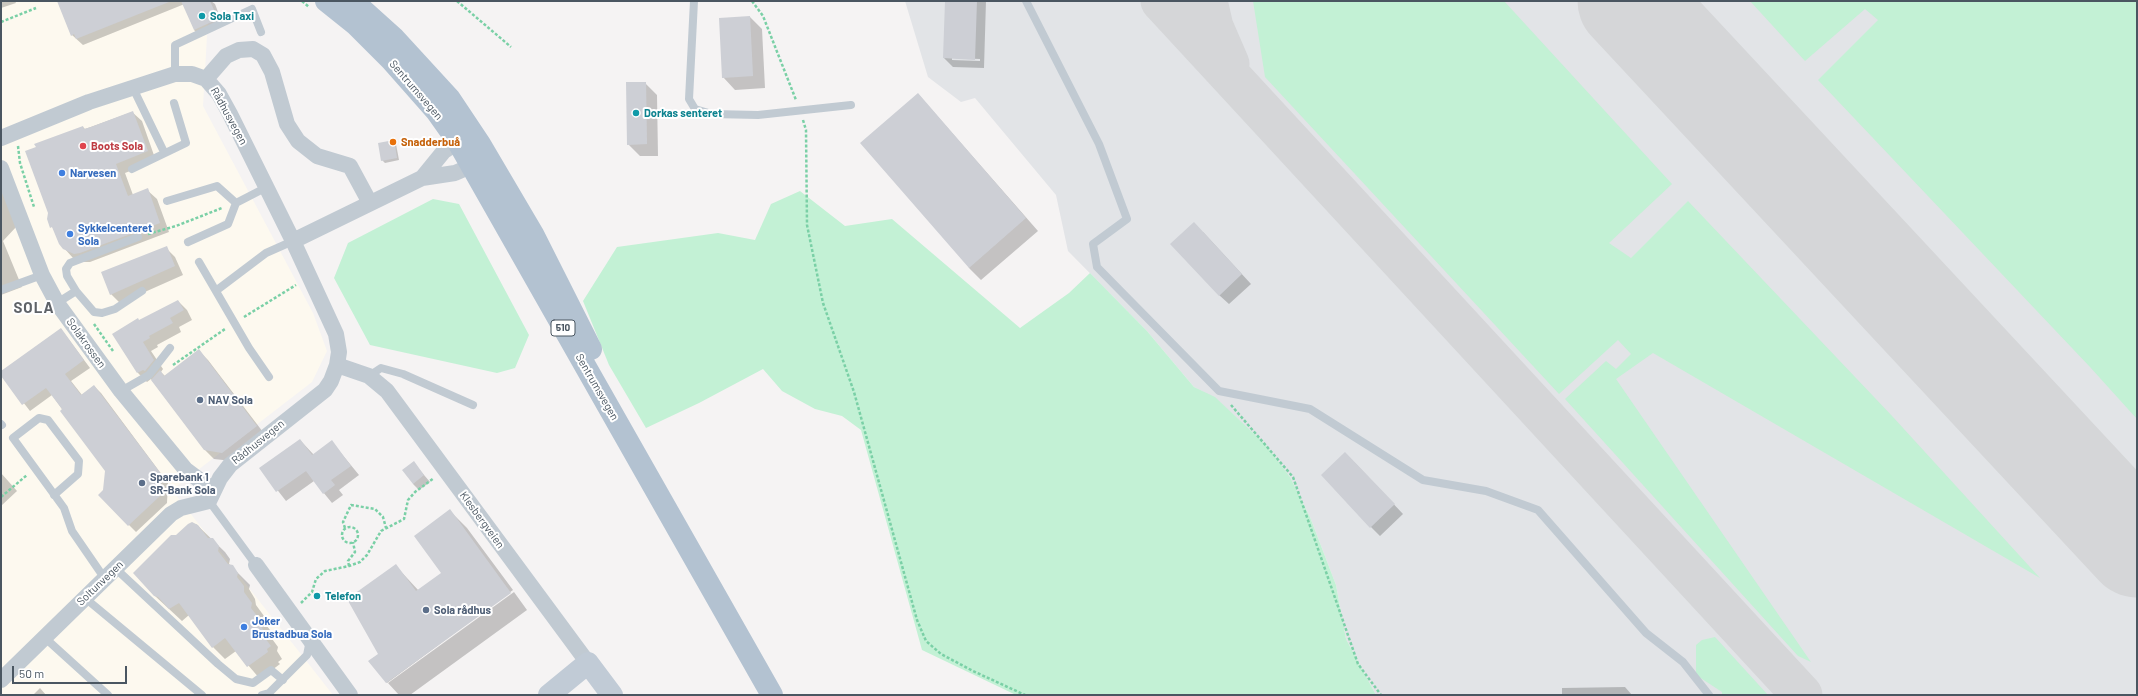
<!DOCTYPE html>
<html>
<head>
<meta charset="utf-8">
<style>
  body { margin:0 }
  #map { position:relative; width:2138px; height:696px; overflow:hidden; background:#f5f3f3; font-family:Barlow,sans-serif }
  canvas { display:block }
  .frame { position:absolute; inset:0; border:2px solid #4a5661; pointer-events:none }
  .scale { position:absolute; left:12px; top:666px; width:115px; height:18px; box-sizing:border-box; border:2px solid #4a5661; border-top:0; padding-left:5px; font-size:12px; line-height:14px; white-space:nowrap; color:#4a5661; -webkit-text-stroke:3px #fff; paint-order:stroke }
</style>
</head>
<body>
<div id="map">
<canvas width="2138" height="696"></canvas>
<div class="frame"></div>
<div class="scale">50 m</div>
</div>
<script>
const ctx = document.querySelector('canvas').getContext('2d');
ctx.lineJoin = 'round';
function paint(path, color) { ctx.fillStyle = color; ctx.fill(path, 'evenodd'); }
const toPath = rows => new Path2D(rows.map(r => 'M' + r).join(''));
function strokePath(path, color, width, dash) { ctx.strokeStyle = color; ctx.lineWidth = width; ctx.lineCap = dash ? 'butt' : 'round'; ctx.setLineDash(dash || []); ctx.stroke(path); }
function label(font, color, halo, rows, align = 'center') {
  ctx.font = font + ' Barlow,sans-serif'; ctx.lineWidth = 4; ctx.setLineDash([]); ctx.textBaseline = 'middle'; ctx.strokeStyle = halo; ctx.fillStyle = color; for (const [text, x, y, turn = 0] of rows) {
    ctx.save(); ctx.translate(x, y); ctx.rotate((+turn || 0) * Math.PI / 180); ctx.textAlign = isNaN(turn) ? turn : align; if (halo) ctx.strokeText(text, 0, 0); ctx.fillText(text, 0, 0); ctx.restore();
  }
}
paint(toPath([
  [1,1,209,1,203,106,313,313,327,351,312,382,172,490,333,695,1,695]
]), '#fdf9ef');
paint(toPath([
  [905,1,2137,1,2137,695,1376,695,1346,639,1336,585,1310,517,1290,477,1266,445,1215,398,1194,387,1147,331,1068,251,1056,195,975,98,961,102,928,77]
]), '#e2e4e7');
paint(toPath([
  [1253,1,1504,1,1672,184,1609,243,1631,258,1688,201,1893,417,2040,578,1653,353,1616,379,1811,662,1798,656,1565,399,1606,361,1616,369,1631,354,1618,340,1559,394,1265,77],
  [1750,1,2137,1,2137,419,2090,367,1818,80,1878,20,1865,9,1805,61],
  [800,191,845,226,892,219,1020,328,1069,293,1090,273,1147,331,1194,387,1215,397,1266,445,1290,477,1310,517,1336,585,1346,639,1376,695,1016,695,922,650,861,430,842,416,815,409,782,391,763,369,699,403,646,428,609,365,583,301,617,247,718,233,755,240,771,204],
  [433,199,459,204,529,335,515,368,497,373,370,345,334,278,348,243],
  [1715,637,1768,695,1722,695,1722,692,1696,675,1696,645,1702,640]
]), '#c3f1d5');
paint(toPath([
  [1,1,15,1,16,3,1,8],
  [58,1,192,1,83,45,72,35],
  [202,1,211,1,215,4,223,25,200,36,194,30],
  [946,1,986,1,984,68,953,67,944,58],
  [952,58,980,59,980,61,952,60],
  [750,17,762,29,765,88,735,90,723,77],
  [645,83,657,95,658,156,640,156,628,144],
  [918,94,1038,231,981,280,969,268],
  [132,112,142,121,156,161,125,173,133,195,147,190,157,199,169,232,90,262,84,262,73,258,64,248,48,219,83,127,85,129],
  [393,141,396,144,399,160,385,163,382,160],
  [1,189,17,226,3,241,22,287,1,295],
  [1203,232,1251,284,1229,304,1219,295],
  [166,248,175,257,183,275,120,303,111,294],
  [178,301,187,310,192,320,179,327,181,332,157,345,158,347,151,351,163,369,161,372,165,376,199,351,208,360,266,436,232,461,214,459,205,450,151,379,147,382,138,373,139,321],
  [61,329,90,368,71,381,82,395,94,386,101,393,168,483,167,503,136,532,99,495,104,490,106,471,52,395,30,411,1,374,1,372],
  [300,440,314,455,332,442,359,475,339,490,343,495,332,503,314,481,286,501,261,469],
  [413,462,430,482,419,490,413,484],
  [1354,462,1403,514,1380,536,1371,527],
  [1,473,17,491,1,506],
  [450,511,467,528,513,590,387,683,369,661,379,654,395,565,419,591,443,573],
  [196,524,225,552,230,559,229,564,250,585,249,589,255,599,256,605,264,616,263,621,270,630,267,632,278,647,277,651,282,659,278,662,280,664,260,679,236,651,225,659,213,647,189,615,182,621,155,596,176,536],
  [514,592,527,610,410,695,399,695,388,683],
  [1625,687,1632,695,1562,695,1562,688],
  [40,688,46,695,33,695]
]), '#0003');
strokePath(toPath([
  [1161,1,1802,695],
  [1207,1,1213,27,1229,64]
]), '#d5d6d8', 41);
strokePath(toPath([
  [1629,1,2137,546]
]), '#d5d6d8', 103);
paint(toPath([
  [57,1,169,1,169,2,76,39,74,34,71,36],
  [181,1,210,1,218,19,194,30],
  [945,1,977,1,975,60,943,58],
  [750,16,753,76,722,78,719,18],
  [626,82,646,82,647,144,627,145],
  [918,93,1026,218,969,268,860,143],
  [133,111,148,151,116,164,128,196,148,188,160,223,80,253,74,254,63,249,59,244,52,227,50,228,47,219,48,213,25,151,36,147,34,144,83,126,84,129,91,127],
  [394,140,397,158,381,161,378,143],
  [1194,222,1242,274,1219,296,1170,244],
  [167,246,175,266,110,295,101,272],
  [178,300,184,310,170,318,173,323,149,336,150,338,143,342,154,360,145,371,143,370,137,373,112,334,138,318,139,320],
  [61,328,84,360,65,374,81,395,94,385,162,475,160,496,128,526,98,495,103,490,105,471,60,411,62,409,46,388,22,405,1,376,1,371],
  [199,349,257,426,222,453,204,450,151,380,160,370,164,376],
  [300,439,312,455,332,440,351,466,331,480,335,485,323,494,306,471,276,492,259,468],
  [1345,452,1395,504,1370,528,1321,475],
  [414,461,424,475,413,484,402,470],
  [450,509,511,593,386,683,368,661,378,654,347,599,396,564,416,591,441,573,414,536],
  [192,522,198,525,208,538,213,538,219,546,218,551,228,564,233,565,238,573,237,577,244,586,244,592,252,603,251,608,258,617,256,619,266,634,265,638,271,646,267,649,268,652,247,667,225,638,212,648,179,603,169,609,158,597,154,596,133,573,171,535,176,535,188,524]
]), '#cdcfd5');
strokePath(toPath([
  [302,1,309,7],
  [457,1,511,47],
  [752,1,763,16,796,100],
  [1,22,36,8],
  [803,120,806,130,807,225,823,303,854,392,917,620,926,641,941,654,973,671,1025,695],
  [18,146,20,163,34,207],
  [148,234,176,226,222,208],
  [244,317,296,285],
  [94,324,113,351],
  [173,365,225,329],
  [1231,405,1293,477,1358,664,1381,695],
  [1,497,27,475],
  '342 535a8 8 0 1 1 16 0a8 8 0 1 1-16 0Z',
  [345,528,343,522,351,505,375,509,383,517,386,528],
  [349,566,348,561,355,552,353,542],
  [301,603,312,592,316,579,325,571,349,566,360,562,367,555,381,531,404,519,408,500,415,492,434,478]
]), '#7ad0a6', 2.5, [3, 2]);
strokePath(toPath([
  [694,1,689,99,695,109,712,114,758,115,851,105],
  [1026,1,1099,144,1127,219,1093,244,1097,267,1219,391,1310,409,1423,480,1486,491,1538,510,1646,633,1683,662,1709,695],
  [175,74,175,45,252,9,261,32],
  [133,88,164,152],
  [132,169,186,143,174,103],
  [167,201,217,186,236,203],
  [138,237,70,263,66,269,67,276,76,291,94,312,102,313,115,309,142,291],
  [188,242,228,224,236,203,267,187],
  [199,262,249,348,269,377],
  [1,290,42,275],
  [217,290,266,253,293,241],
  [57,303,76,291],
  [369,376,381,368,403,374,473,405],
  [121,391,149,375,170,348],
  [1,424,2,425],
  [54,495,78,474,79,461,48,420,39,418,13,438,64,508,72,531,105,579],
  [209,501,256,565],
  [115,568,218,664,236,679,253,683,271,670,283,680],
  [85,598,202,695],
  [44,637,108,695],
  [262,695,269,693,307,655,310,640]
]), '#c1cad2', 8);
strokePath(toPath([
  [206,79,226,56,239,50,253,49,263,55,272,72,287,124,298,141,317,156,350,166,370,203],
  [1,138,89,102,175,74,192,74,206,79],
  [1,168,42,275,57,303,121,391,186,470,214,491],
  [422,178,444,151,458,142,469,143],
  [293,241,422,178,455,173,471,166,475,157],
  [337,365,369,376,387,391,588,663],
  [256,565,350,695],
  [1,680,171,514,181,508,209,501,220,478,230,465,325,390,331,381,337,365,339,352,336,334,293,241,230,114,219,94,206,79]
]), '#c1cad2', 16);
strokePath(toPath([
  [549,695,588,663,612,695]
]), '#c1cbd6', 22);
strokePath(toPath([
  [326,1,356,25,391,60,436,111,458,142,772,695],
  [353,1,394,38,450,99,480,144,533,234,591,349]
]), '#b3c2d1', 22);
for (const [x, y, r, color] of [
  [202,16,4,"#0f9aa8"],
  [636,113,4,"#0f9aa8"],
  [393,142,4,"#e8710a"],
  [83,146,4,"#e0444e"],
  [62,173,4,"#3f7fe0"],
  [70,234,4,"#3f7fe0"],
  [200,400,4,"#5c6f8a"],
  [142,483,4,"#5c6f8a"],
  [317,596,4,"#0f9aa8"],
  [426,610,4,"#5c6f8a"],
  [244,627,4,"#3f7fe0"]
]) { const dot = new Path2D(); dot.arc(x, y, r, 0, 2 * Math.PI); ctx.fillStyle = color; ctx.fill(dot); strokePath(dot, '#fff', 1.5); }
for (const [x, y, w] of [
  [563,328,24]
]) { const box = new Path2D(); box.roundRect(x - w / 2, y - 8, w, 16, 3); ctx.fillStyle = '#fff'; ctx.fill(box); strokePath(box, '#4a5661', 1); }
label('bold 10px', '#4a5661', null, [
  ["510",563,328]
]);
label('bold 11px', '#0d838f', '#fff', [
  ["Sola Taxi",210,16],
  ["Dorkas senteret",644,113],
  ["Telefon",325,596]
], 'left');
label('11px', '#4a5661', '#fff', [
  ["Sentrumsvegen",416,90,49],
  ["Rådhusvegen",229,116,61],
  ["Solakrossen",86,343,54],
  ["Sentrumsvegen",597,387,60],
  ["Rådhusvegen",258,442,-39],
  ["Klesbergveien",482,520,54],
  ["Soltunvegen",100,583,-44]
]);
label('bold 11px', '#c56008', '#fff', [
  ["Snadderbuå",401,142]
], 'left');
label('bold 11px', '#be3a42', '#fff', [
  ["Boots Sola",91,146]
], 'left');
label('bold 11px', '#366cbe', '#fff', [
  ["Narvesen",70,173],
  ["Sykkelcenteret",78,228],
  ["Sola",78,241],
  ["Joker",252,621],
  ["Brustadbua Sola",252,634]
], 'left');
label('bold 11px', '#4e5e75', '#fff', [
  ["NAV Sola",208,400],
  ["Sparebank 1",150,477],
  ["SR-Bank Sola",150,490],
  ["Sola rådhus",434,610]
], 'left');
ctx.letterSpacing = '1px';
label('bold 15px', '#5f6368', '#fff', [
  ["SOLA",34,308]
]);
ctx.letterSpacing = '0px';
</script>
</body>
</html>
